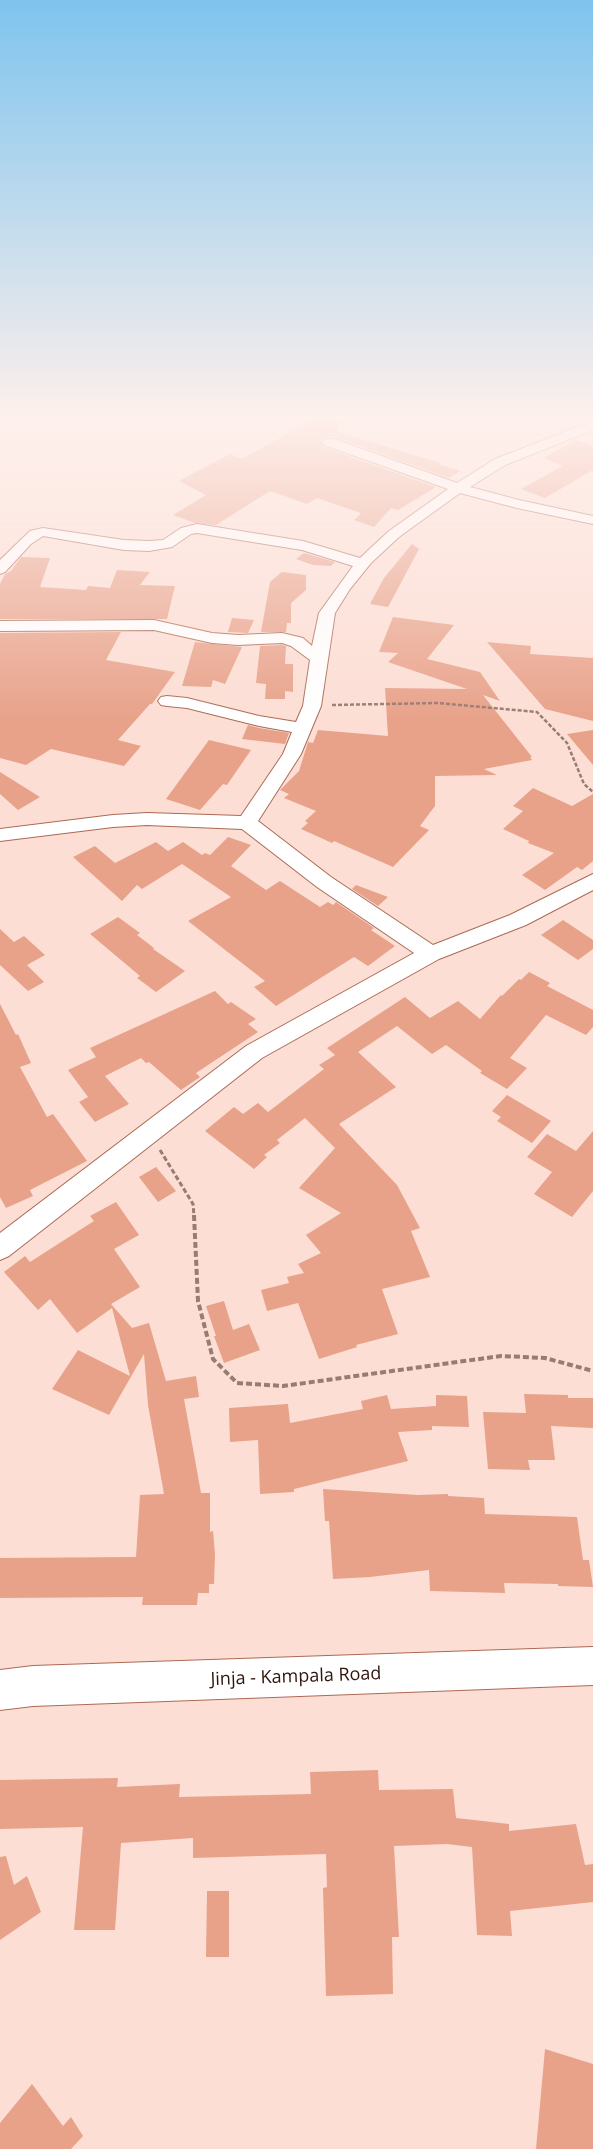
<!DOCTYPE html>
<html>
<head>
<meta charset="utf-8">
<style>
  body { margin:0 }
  canvas { display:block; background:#fcded4 }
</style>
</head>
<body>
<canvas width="593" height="2149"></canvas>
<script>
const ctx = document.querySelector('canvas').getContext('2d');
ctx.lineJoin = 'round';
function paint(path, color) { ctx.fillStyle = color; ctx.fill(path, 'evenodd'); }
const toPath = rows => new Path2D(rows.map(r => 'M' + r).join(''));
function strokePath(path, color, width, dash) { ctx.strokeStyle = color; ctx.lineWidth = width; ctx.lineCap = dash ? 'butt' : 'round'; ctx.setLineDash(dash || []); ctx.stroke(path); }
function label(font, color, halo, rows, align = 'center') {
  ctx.font = font + ' "Open Sans",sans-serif'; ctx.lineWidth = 4; ctx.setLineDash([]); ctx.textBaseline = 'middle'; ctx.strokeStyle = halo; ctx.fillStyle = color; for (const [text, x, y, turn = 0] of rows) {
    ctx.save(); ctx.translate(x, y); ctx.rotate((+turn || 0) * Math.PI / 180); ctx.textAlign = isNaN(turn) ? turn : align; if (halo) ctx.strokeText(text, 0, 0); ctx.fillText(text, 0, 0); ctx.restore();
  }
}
paint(toPath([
  [314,419,340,419,338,432,441,463,439,464,460,471,449,478,335,437,324,437,320,441,323,447,436,487,398,510,391,508,374,527,354,520,361,513,317,498,307,504,270,491,216,525,195,523,173,515,206,495,179,481,230,454,242,459],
  [575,440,593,445,593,470,545,498,521,489,563,466,544,458],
  [412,544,419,549,388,607,370,604,384,578],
  [304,553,335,562,331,566,313,565,296,559],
  [21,557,50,558,40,587,86,590,88,586,110,588,117,570,150,572,140,585,175,586,167,619,0,619,0,584,5,574,11,571],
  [282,572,306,575,306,590,291,603,291,623,287,623,286,632,261,632,270,582],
  [393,617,454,625,427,659,480,672,500,701,483,695,532,757,530,757,532,760,484,769,497,775,435,776,435,806,420,826,429,830,393,867,343,845,334,841,332,843,301,829,308,823,305,821,316,811,284,798,289,794,280,790,299,771,308,742,313,743,318,730,388,736,385,688,467,689,388,662,398,653,379,652],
  [232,618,254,620,248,633,228,632],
  [121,632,106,660,175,672,152,704,150,704,118,740,141,746,124,766,51,749,26,765,0,758,0,633],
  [195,642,242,647,225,684,213,680,211,687,182,686],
  [487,642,531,646,530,654,593,658,593,721,545,709],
  [282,645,286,646,285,664,293,664,293,692,285,691,285,699,265,699,266,684,256,683,260,646],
  [248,725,259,728,289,733,285,744,242,739],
  [593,730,593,765,567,734],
  [209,740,251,750,227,785,223,784,200,810,166,799],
  [0,772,40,797,18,810,0,794],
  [533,788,572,806,593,794,593,861,582,870,577,867,545,890,522,875,554,853,528,843,529,841,503,829,523,811,513,806],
  [228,837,251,845,231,866,266,890,280,881,320,907,328,902,333,905,336,902,374,928,371,930,395,946,368,966,354,957,276,1006,254,987,265,981,188,921,231,897,182,864,142,889,137,885,122,901,73,857,95,846,115,863,156,842,168,851,183,842,202,855,205,853,210,855],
  [356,885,388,897,378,906,352,889],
  [118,917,140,933,137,935,154,948,153,949,185,971,156,992,137,978,140,976,90,934],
  [563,920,593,940,593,949,578,960,541,935],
  [0,929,14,942,24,936,45,955,27,965,44,982,28,991,0,965],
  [529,972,550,983,547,986,593,1010,593,1027,586,1035,546,1015,510,1058,527,1068,507,1089,480,1073,482,1071,446,1045,432,1054,397,1026,358,1052,396,1087,339,1124,397,1185,420,1228,411,1231,430,1277,382,1289,398,1334,356,1345,357,1347,319,1359,298,1303,267,1311,261,1290,289,1283,287,1277,304,1273,298,1264,321,1253,306,1235,341,1213,299,1188,335,1148,305,1118,277,1140,280,1143,264,1155,267,1157,254,1169,205,1131,234,1107,243,1114,258,1103,268,1112,324,1069,319,1065,335,1055,327,1048,405,997,430,1018,458,1001,480,1019,501,995,502,996,519,979,521,980],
  [215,991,228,1004,231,1002,256,1019,248,1024,258,1032,196,1073,200,1077,181,1090,149,1062,146,1063,141,1058,105,1076,129,1104,95,1122,79,1102,88,1097,68,1070,96,1057,90,1048],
  [0,1004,16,1035,18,1034,31,1063,20,1067,47,1117,53,1114,87,1161,30,1190,33,1196,6,1208,0,1197],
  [507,1095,551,1121,532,1143,497,1121,501,1117,492,1111],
  [593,1131,593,1191,572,1217,534,1194,552,1172,527,1157,547,1134,576,1151],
  [156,1167,176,1191,158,1202,139,1177],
  [116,1202,139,1235,114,1249,140,1287,111,1304,132,1328,149,1323,166,1381,196,1376,199,1397,184,1399,201,1493,210,1493,210,1532,213,1531,215,1554,214,1584,209,1584,209,1593,198,1593,197,1605,142,1605,143,1597,0,1598,0,1558,136,1557,140,1495,164,1494,148,1405,144,1354,109,1415,52,1389,78,1350,130,1376,112,1308,77,1333,50,1299,38,1310,4,1272,25,1256,30,1262,94,1221,90,1216],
  [224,1301,233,1330,249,1324,260,1350,224,1363,214,1336,216,1336,206,1306],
  [524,1394,568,1395,568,1398,593,1398,593,1428,551,1426,555,1460,528,1460,530,1470,488,1469,483,1412,526,1413],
  [387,1395,391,1409,436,1406,436,1395,467,1396,469,1427,432,1426,432,1430,398,1432,408,1461,294,1489,294,1492,260,1494,258,1440,230,1442,229,1408,288,1404,290,1423,363,1409,361,1401],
  [323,1489,418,1495,448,1494,448,1496,484,1498,485,1514,577,1517,583,1560,589,1560,593,1587,558,1586,558,1584,504,1583,505,1593,430,1591,429,1570,370,1577,333,1579,329,1521,325,1521],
  [378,1770,379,1790,453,1789,456,1818,509,1824,509,1831,576,1824,585,1865,593,1864,593,1902,510,1911,512,1936,477,1935,472,1847,447,1844,394,1846,399,1937,392,1937,393,1994,326,1996,323,1888,327,1887,326,1854,193,1858,193,1838,121,1843,115,1930,74,1930,83,1827,0,1829,0,1780,118,1778,117,1787,180,1784,179,1797,311,1794,310,1772],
  [6,1856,14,1885,27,1876,41,1912,0,1940,0,1857],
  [207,1891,229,1891,229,1957,206,1957],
  [545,2049,593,2064,593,2149,536,2149],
  [32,2084,63,2126,71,2117,83,2136,71,2149,0,2149,0,2123]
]), '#e8a28a');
const minor = toPath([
  [593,421,593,430,505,465,470,487,519,500,593,516,593,524,517,508,460,493,399,537,371,563,350,589,335,613,321,706,301,754,258,821,331,877,433,945,510,915,593,874,593,890,526,925,439,959,262,1058,9,1256,0,1260,0,1233,246,1046,414,953,317,887,242,829,147,825,113,827,0,841,0,829,113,815,147,813,241,816,283,754,292,732,259,726,187,708,167,706,161,705,158,701,161,697,167,696,187,698,259,716,296,722,303,706,310,660,291,646,282,643,238,645,212,643,154,630,0,631,0,621,154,620,212,633,238,635,282,633,303,638,312,646,319,613,353,566,302,550,197,533,191,534,172,547,149,551,124,550,43,536,31,544,5,572,0,574,0,560,30,531,43,528,124,540,149,541,163,540,181,528,197,524,303,541,360,558,389,531,448,489,324,445,322,442,324,439,334,439,457,483,495,459,593,421]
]);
const trunk = toPath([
  [593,1647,593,1685,33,1706,0,1710,0,1670,33,1666,593,1647]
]);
strokePath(minor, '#ac6a54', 2);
strokePath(trunk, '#ac6a54', 2);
strokePath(toPath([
  [332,705,438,703,537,712,567,743,584,784,593,792]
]), '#987c72', 2.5, [4, 2]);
strokePath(toPath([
  [160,1150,193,1204,194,1216]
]), '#987c72', 3, [5, 2.5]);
strokePath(toPath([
  [194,1215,198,1301,213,1359,237,1383,283,1386,501,1356,545,1358,593,1371]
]), '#987c72', 4, [6, 3]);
paint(minor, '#fff');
paint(trunk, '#fff');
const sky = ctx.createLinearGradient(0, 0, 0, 720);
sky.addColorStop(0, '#7ec4ee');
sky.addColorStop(0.58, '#fef0ec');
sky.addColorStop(1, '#fef0ec00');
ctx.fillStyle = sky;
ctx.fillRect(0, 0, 593, 720);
label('18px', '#2f150c', '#fff', [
  ["Jinja - Kampala Road",296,1677,-2]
]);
</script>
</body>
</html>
